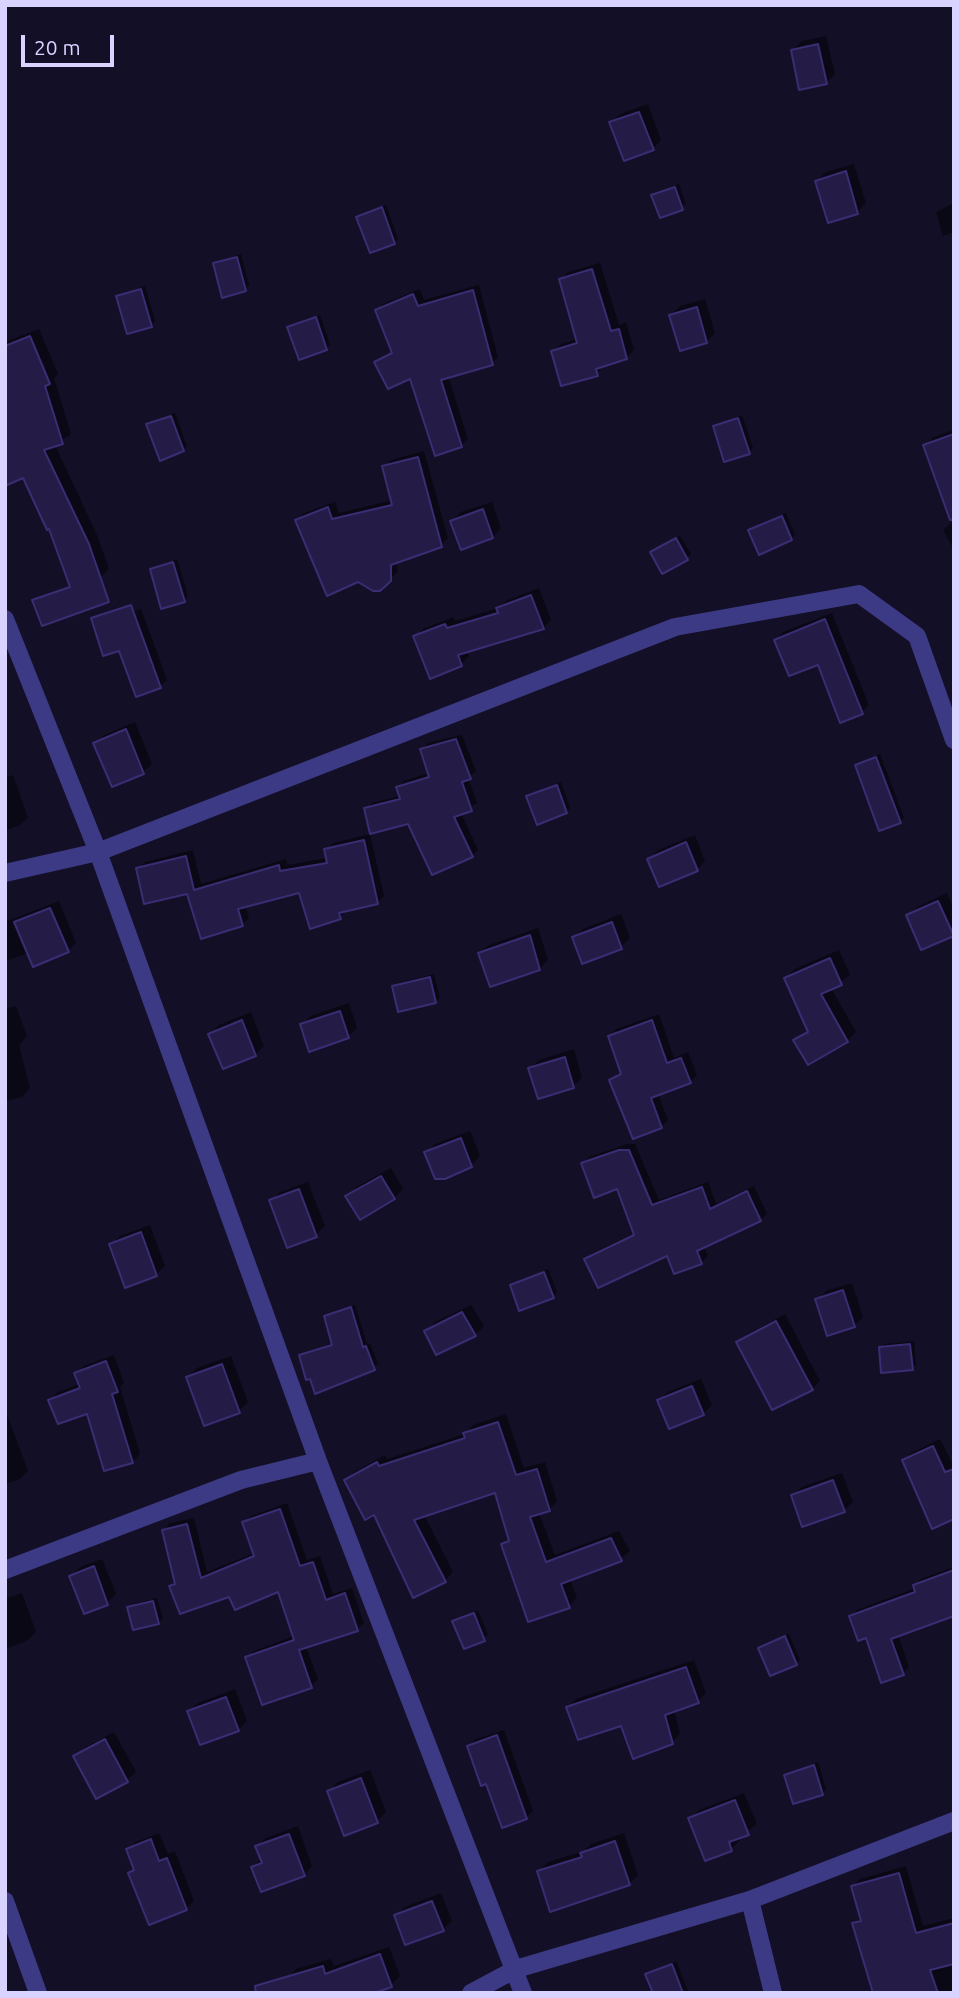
<!DOCTYPE html>
<html>
<head>
<meta charset="utf-8">
<style>
  body { margin:0 }
  #map { position:relative; width:959px; height:1998px; overflow:hidden; background:#130f26; font-family:Ubuntu,sans-serif }
  canvas { display:block }
  .frame { position:absolute; inset:0; border:7px solid #d9d4ff; pointer-events:none }
  .scale { position:absolute; left:21px; top:35px; width:93px; height:32px; box-sizing:border-box; border:4px solid #d9d4ff; border-top:0; padding-left:9px; font-size:21px; line-height:24px; white-space:nowrap; color:#d9d4ff; -webkit-text-stroke:5px #130f26; paint-order:stroke }
</style>
</head>
<body>
<div id="map">
<canvas width="959" height="1998"></canvas>
<div class="frame"></div>
<div class="scale">20 m</div>
</div>
<script>
const ctx = document.querySelector('canvas').getContext('2d');
ctx.lineJoin = 'round';
function paint(path, color) { ctx.fillStyle = color; ctx.fill(path, 'evenodd'); }
const toPath = rows => new Path2D(rows.map(r => 'M' + r).join(''));
function strokePath(path, color, width, dash) { ctx.strokeStyle = color; ctx.lineWidth = width; ctx.lineCap = dash ? 'butt' : 'round'; ctx.setLineDash(dash || []); ctx.stroke(path); }
paint(toPath([
  [826,36,835,74,826,83,793,50,802,41],
  [648,104,661,140,653,149,611,123,620,114],
  [854,164,866,203,857,212,817,181,826,172],
  [679,184,686,204,661,216,653,196],
  [954,203,954,232,943,236,936,212],
  [386,205,398,239,394,243,358,217],
  [241,254,249,285,245,289,215,264],
  [600,263,619,325,626,322,634,350,626,358,604,364,597,374,553,351,561,344,578,339,561,279,568,272],
  [479,285,498,357,492,363,448,376,468,439,461,446,411,377,376,362,393,351,377,310,383,304,420,289,424,300],
  [145,286,155,321,151,325,118,297],
  [705,299,715,333,706,342,671,315,680,306],
  [320,315,330,345,326,349,289,328],
  [39,329,58,374,54,378,71,434,55,445,97,535,109,569,100,578,5,393,5,342],
  [175,413,187,446,183,450,148,425],
  [742,415,753,448,749,452,715,426],
  [954,430,954,471,925,445,934,437],
  [424,451,448,538,441,545,397,561,397,572,380,589,358,580,297,520,304,513,335,502,339,513,393,500,384,467,391,460],
  [492,502,501,528,493,537,452,521,461,512],
  [786,513,795,535,791,539,750,531],
  [954,520,954,550,943,530],
  [680,536,691,554,687,558,652,552],
  [177,559,188,596,184,600,152,569],
  [539,588,551,620,543,628,467,651,469,656,461,664,415,637,423,629,453,617,455,621,498,608,506,601],
  [141,609,167,680,160,686,137,695,120,649,103,623],
  [832,613,869,705,862,712,819,662,776,640,783,632],
  [135,722,152,764,143,772,96,743,104,735],
  [462,735,476,771,468,778,477,803,461,813,478,850,472,856,409,822,366,809,372,803,400,796,398,787,404,781,430,773,422,749,428,743],
  [880,754,904,818,900,822,857,765],
  [13,775,28,818,20,825,5,831,5,778],
  [561,782,570,808,566,812,528,797],
  [370,834,384,896,377,903,348,910,340,917,300,890,245,905,249,918,242,925,188,892,138,869,145,862,193,850,201,884,286,859,287,865,328,858,326,850,333,843],
  [695,835,705,861,697,870,649,859,658,850],
  [947,893,954,909,953,934,908,915,917,907],
  [59,901,76,943,68,951,29,953,5,961,5,922],
  [621,914,630,938,621,947,574,938,583,929],
  [538,928,548,960,539,969,480,953,489,945],
  [839,950,850,975,831,988,856,1032,847,1041,796,1040,809,1029,786,978,795,969],
  [434,974,440,998,436,1002,394,987,398,983],
  [349,1003,357,1028,348,1037,302,1025,311,1016],
  [16,1006,27,1036,19,1045,30,1088,22,1097,5,1101,5,1009],
  [251,1012,264,1046,255,1055,210,1034,219,1025],
  [659,1014,674,1058,688,1052,697,1075,690,1082,658,1094,668,1120,661,1127,611,1080,622,1071,610,1036,616,1029],
  [574,1049,582,1078,573,1086,530,1068,539,1060],
  [470,1131,480,1156,471,1165,426,1153,435,1144],
  [627,1144,635,1144,659,1200,708,1182,716,1204,754,1186,767,1214,760,1220,704,1246,708,1256,701,1263,668,1254,586,1259,592,1253,635,1233,618,1187,583,1164,589,1157],
  [391,1168,403,1189,394,1198,348,1196,356,1187],
  [308,1182,325,1226,316,1235,271,1201,280,1192],
  [150,1225,165,1266,156,1275,111,1244,120,1236],
  [548,1269,557,1292,553,1297,512,1285],
  [852,1283,863,1317,854,1326,817,1300,826,1291],
  [355,1305,367,1345,370,1343,378,1364,316,1391,301,1356,334,1343,326,1316],
  [471,1305,484,1326,475,1335,426,1331,435,1322],
  [785,1314,820,1381,812,1389,738,1343,746,1335],
  [914,1341,916,1365,912,1369,881,1348,885,1344],
  [114,1355,124,1383,120,1387,140,1454,133,1461,88,1411,50,1400,58,1392,80,1384,76,1374,84,1366],
  [231,1356,248,1402,239,1411,205,1423,188,1377,197,1368],
  [701,1379,712,1405,703,1414,659,1400,668,1392],
  [5,1409,28,1471,20,1479,5,1484],
  [506,1414,524,1468,545,1462,557,1501,549,1510,539,1513,555,1555,619,1531,630,1551,621,1559,570,1579,577,1598,569,1606,503,1544,510,1537,496,1490,424,1515,453,1572,445,1581,346,1480,354,1472,385,1455,387,1459,465,1434,473,1425],
  [940,1439,954,1466,954,1509,904,1460,911,1453],
  [842,1473,853,1502,844,1510,793,1495,802,1487],
  [287,1503,307,1560,320,1556,333,1594,352,1588,364,1623,357,1629,306,1646,318,1679,311,1686,247,1657,254,1651,294,1636,279,1590,230,1595,171,1586,176,1582,164,1530,170,1523,194,1518,207,1572,255,1553,244,1523,251,1516],
  [102,1559,116,1594,107,1603,71,1576,80,1567],
  [954,1567,954,1614,898,1635,909,1667,903,1674,851,1617,857,1610,916,1588,915,1585,921,1579],
  [22,1593,36,1632,27,1641,5,1649,5,1599],
  [157,1598,163,1618,159,1622,129,1608,133,1604],
  [478,1610,488,1635,465,1647,455,1621],
  [789,1634,800,1660,796,1664,760,1648],
  [694,1660,706,1693,698,1701,674,1710,680,1734,672,1742,568,1707,576,1699],
  [235,1689,247,1721,238,1730,189,1711,198,1703],
  [504,1730,533,1811,526,1818,487,1781,469,1746,476,1739],
  [114,1732,136,1772,127,1780,97,1797,75,1756,84,1748],
  [818,1762,826,1789,822,1793,786,1775],
  [370,1770,386,1812,377,1821,345,1833,329,1791,338,1782],
  [744,1793,757,1824,739,1837,740,1840,731,1849,690,1819,699,1810],
  [298,1826,312,1866,304,1875,253,1867,262,1858,257,1847,266,1838],
  [159,1833,168,1854,175,1851,194,1901,186,1909,130,1873,135,1868,128,1850,136,1842],
  [624,1833,638,1875,629,1884,539,1871,548,1862,584,1851,591,1844],
  [906,1866,923,1926,954,1918,954,1993,875,1993,854,1924,862,1916,853,1887,860,1879],
  [441,1893,452,1921,443,1929,396,1915,405,1907],
  [389,1947,400,1976,391,1985,287,1978,296,1969,331,1959,334,1966],
  [676,1961,689,1993,655,1993,647,1975]
]), '#0007');
const building = toPath([
  [818,44,827,84,799,90,791,50,818,44],
  [639,112,654,150,624,161,609,122,639,112],
  [846,171,858,214,828,223,815,181,846,171],
  [675,187,683,210,660,218,651,195,675,187],
  [382,207,395,244,370,253,356,217,382,207],
  [237,257,246,291,222,298,213,263,237,257],
  [592,269,611,331,619,329,627,359,596,369,598,376,561,386,551,351,577,343,559,279,592,269],
  [141,289,152,327,127,334,116,296,141,289],
  [473,290,493,365,441,380,462,447,435,456,410,379,388,389,374,362,392,353,375,310,413,294,418,306,473,290],
  [697,307,707,343,680,351,669,315,697,307],
  [316,317,327,350,299,360,287,327,316,317],
  [30,336,50,384,45,386,63,444,44,450,89,544,109,602,42,626,32,600,70,587,49,529,47,530,23,478,5,486,5,346,30,336],
  [171,416,184,451,160,461,146,424,171,416],
  [738,418,750,454,724,462,713,426,738,418],
  [954,434,954,520,950,520,923,445,954,434],
  [418,457,442,547,391,565,391,581,380,591,373,591,358,582,327,596,295,520,328,507,332,519,392,505,382,466,418,457],
  [483,509,493,538,461,550,450,521,483,509],
  [782,516,792,540,759,555,748,530,782,516],
  [676,538,688,560,662,574,650,552,676,538],
  [173,562,185,602,161,609,150,569,173,562],
  [531,595,544,629,458,655,462,666,430,679,413,636,445,624,447,628,498,613,496,608,531,595],
  [131,605,161,688,136,697,119,651,103,656,91,618,131,605],
  [825,619,863,714,840,723,818,665,789,676,774,640,825,619],
  [126,729,144,774,112,787,93,743,126,729],
  [456,739,471,779,462,782,472,811,454,817,473,857,432,875,408,824,370,834,364,808,400,799,396,787,429,777,420,749,456,739],
  [876,757,901,823,879,831,855,765,876,757],
  [557,785,567,813,537,825,526,796,557,785],
  [364,840,378,904,339,913,341,919,310,929,299,893,238,909,243,926,201,939,187,894,144,904,136,868,186,856,194,890,279,865,280,871,327,863,324,849,364,840],
  [686,842,698,871,659,887,647,859,686,842],
  [938,901,954,936,921,950,906,915,938,901],
  [50,908,69,952,33,967,14,922,50,908],
  [612,922,622,949,582,964,572,937,612,922],
  [530,935,540,970,490,987,478,953,530,935],
  [830,958,842,985,821,994,848,1042,808,1065,793,1040,808,1032,784,978,830,958],
  [430,977,436,1003,398,1012,392,986,430,977],
  [340,1011,349,1038,309,1052,300,1024,340,1011],
  [242,1020,256,1056,223,1069,208,1034,242,1020],
  [652,1020,667,1063,681,1058,691,1083,651,1098,662,1128,633,1139,609,1080,621,1074,608,1036,652,1020],
  [565,1057,574,1088,538,1099,528,1068,565,1057],
  [461,1138,472,1167,445,1179,435,1179,424,1152,461,1138],
  [619,1150,629,1150,652,1205,702,1187,710,1209,747,1191,761,1221,697,1251,702,1264,674,1274,667,1256,598,1288,584,1259,634,1235,617,1189,594,1198,581,1163,619,1150],
  [381,1176,395,1199,360,1220,345,1196,381,1176],
  [299,1189,317,1237,287,1248,269,1200,299,1189],
  [141,1232,157,1276,125,1288,109,1244,141,1232],
  [544,1272,554,1298,519,1311,510,1285,544,1272],
  [843,1290,855,1327,827,1336,815,1299,843,1290],
  [351,1307,363,1347,366,1346,375,1370,315,1394,310,1379,306,1380,299,1355,332,1345,324,1316,351,1307],
  [462,1312,476,1336,436,1355,424,1331,462,1312],
  [776,1321,813,1390,772,1410,736,1342,776,1321],
  [910,1344,913,1370,881,1373,879,1347,910,1344],
  [106,1361,118,1392,112,1394,133,1463,104,1471,87,1414,58,1424,48,1400,80,1388,74,1373,106,1361],
  [222,1364,240,1413,204,1426,186,1377,222,1364],
  [692,1386,704,1415,669,1429,657,1400,692,1386],
  [498,1422,516,1475,537,1469,550,1511,530,1517,546,1562,611,1538,622,1561,561,1584,570,1608,528,1622,501,1544,509,1541,495,1493,414,1520,446,1582,413,1598,374,1515,365,1520,344,1480,377,1462,379,1466,465,1438,463,1433,498,1422],
  [933,1446,945,1472,954,1469,954,1519,932,1529,902,1460,933,1446],
  [833,1480,845,1512,802,1527,791,1495,833,1480],
  [280,1509,300,1566,313,1562,326,1600,345,1593,358,1631,299,1650,312,1688,262,1705,245,1657,294,1640,278,1592,235,1610,229,1597,180,1614,169,1586,175,1584,162,1530,187,1524,201,1578,254,1556,242,1522,280,1509],
  [94,1566,108,1605,84,1614,69,1576,94,1566],
  [954,1570,954,1616,891,1639,904,1675,881,1683,866,1638,858,1641,849,1616,915,1592,913,1585,954,1570],
  [153,1601,159,1624,133,1630,127,1607,153,1601],
  [474,1613,485,1641,464,1649,452,1621,474,1613],
  [785,1636,797,1665,770,1676,758,1648,785,1636],
  [686,1667,699,1703,665,1715,673,1744,633,1759,621,1726,578,1740,566,1707,686,1667],
  [226,1697,239,1731,200,1745,187,1711,226,1697],
  [497,1735,527,1819,502,1828,486,1784,481,1786,467,1746,497,1735],
  [105,1739,128,1782,96,1799,73,1756,105,1739],
  [814,1765,823,1795,793,1804,784,1775,814,1765],
  [361,1778,378,1823,344,1836,327,1791,361,1778],
  [735,1800,749,1835,729,1842,732,1851,705,1861,688,1818,735,1800],
  [289,1834,305,1876,261,1892,251,1867,262,1863,255,1846,289,1834],
  [151,1839,159,1861,167,1858,187,1910,149,1925,128,1873,134,1870,126,1849,151,1839],
  [615,1841,630,1885,550,1912,537,1871,582,1857,580,1853,615,1841],
  [899,1873,916,1933,954,1923,954,1964,930,1970,938,1993,873,1993,852,1923,861,1921,851,1886,899,1873],
  [432,1901,444,1931,405,1945,394,1915,432,1901],
  [380,1954,392,1987,374,1993,256,1993,255,1986,323,1966,325,1974,380,1954],
  [672,1964,683,1993,653,1993,645,1974,672,1964]
]);
paint(building, '#241b47');
strokePath(building, '#3b2d73', 2);
strokePath(toPath([
  [5,619,98,852,318,1461,523,1993],
  [5,873,98,852,675,627,859,594,917,636,954,740],
  [5,1570,241,1480,318,1461],
  [750,1900,773,1993],
  [5,1901,38,1993],
  [471,1993,516,1969,750,1900,954,1821]
]), '#3d3a85', 18);
</script>
</body>
</html>
